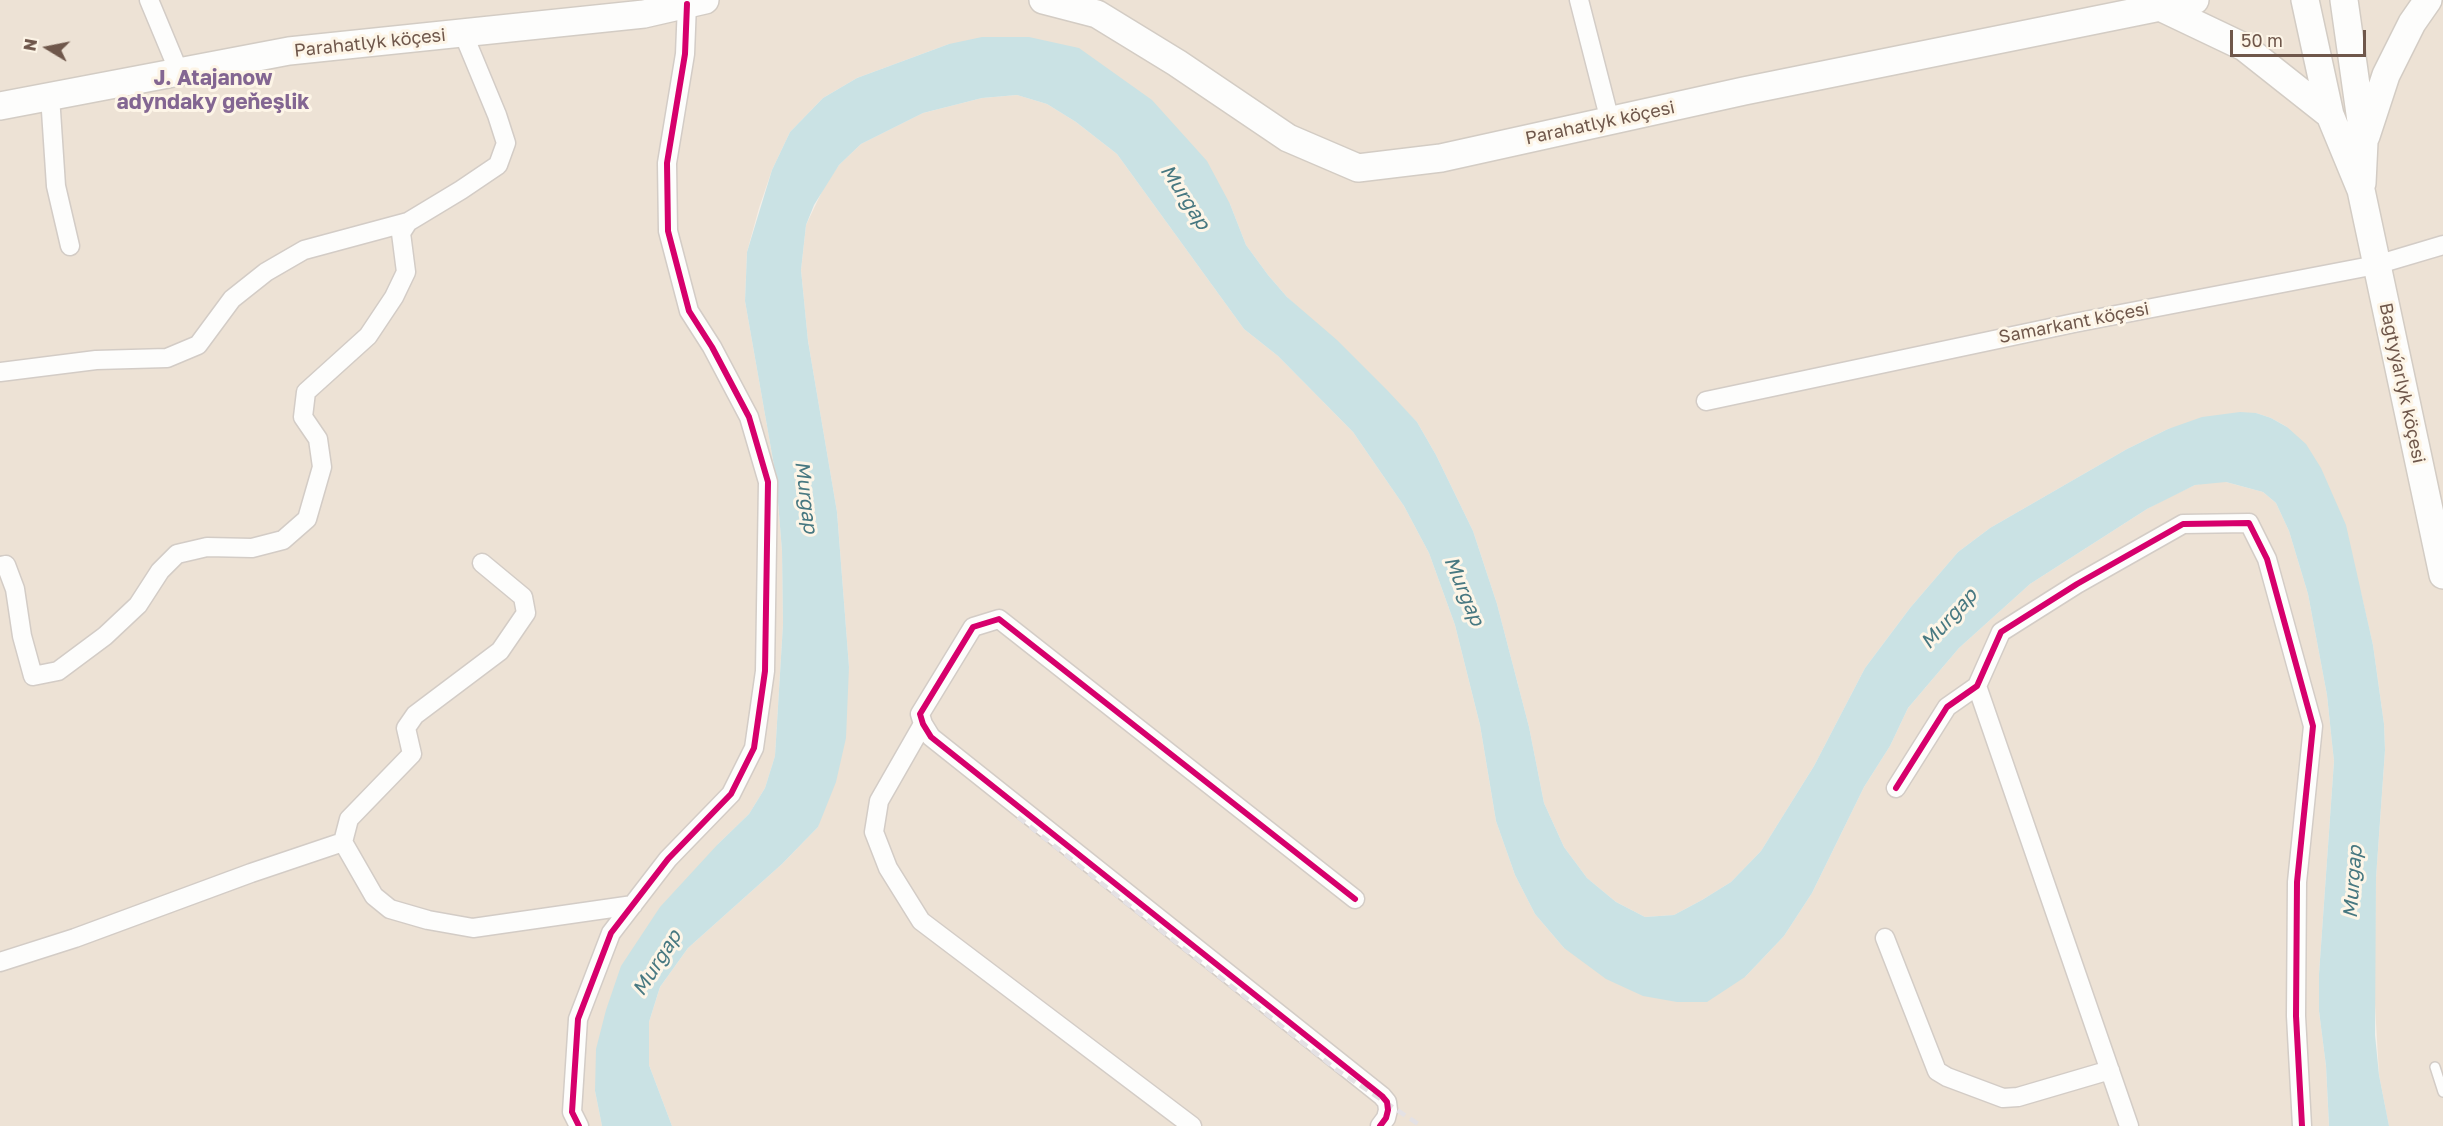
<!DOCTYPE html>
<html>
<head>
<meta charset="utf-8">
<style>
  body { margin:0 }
  #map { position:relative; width:2443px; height:1126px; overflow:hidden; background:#f4efe8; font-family:"Golos Text",sans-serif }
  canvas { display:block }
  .north { position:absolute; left:18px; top:18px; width:60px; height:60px; -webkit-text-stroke:4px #fdf5e7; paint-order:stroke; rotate:280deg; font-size:16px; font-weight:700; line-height:24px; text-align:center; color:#6f574b }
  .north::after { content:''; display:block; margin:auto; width:21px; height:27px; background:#6f574b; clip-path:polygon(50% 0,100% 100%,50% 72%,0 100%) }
  .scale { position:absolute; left:2230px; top:30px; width:136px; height:27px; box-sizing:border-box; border:3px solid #6f574b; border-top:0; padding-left:8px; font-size:18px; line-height:21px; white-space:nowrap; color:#6f574b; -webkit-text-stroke:4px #fdf5e7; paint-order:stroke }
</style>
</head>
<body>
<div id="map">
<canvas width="2443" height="1126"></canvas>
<div class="north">N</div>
<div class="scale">50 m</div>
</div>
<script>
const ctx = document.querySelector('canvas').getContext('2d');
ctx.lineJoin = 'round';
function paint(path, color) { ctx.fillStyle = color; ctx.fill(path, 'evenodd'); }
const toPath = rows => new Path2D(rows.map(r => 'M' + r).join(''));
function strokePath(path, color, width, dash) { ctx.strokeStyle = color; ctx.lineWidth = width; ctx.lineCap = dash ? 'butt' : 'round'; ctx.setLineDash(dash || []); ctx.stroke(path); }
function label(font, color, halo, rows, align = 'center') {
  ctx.font = font + ' "Golos Text",sans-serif'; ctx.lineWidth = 6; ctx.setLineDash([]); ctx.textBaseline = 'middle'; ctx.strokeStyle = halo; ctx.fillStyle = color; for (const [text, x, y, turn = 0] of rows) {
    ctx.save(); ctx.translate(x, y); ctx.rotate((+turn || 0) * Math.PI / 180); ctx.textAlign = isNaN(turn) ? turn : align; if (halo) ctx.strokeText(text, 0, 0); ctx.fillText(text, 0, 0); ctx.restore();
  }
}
paint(toPath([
  [0,0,2443,0,2443,1126,2389,1126,2386,1111,2379,1075,2374,988,2376,878,2385,750,2384,724,2373,645,2361,593,2287,427,2271,418,2256,413,2168,429,2127,449,1990,528,1958,552,1910,608,1865,668,1814,766,1761,851,1731,882,1702,900,1674,915,1645,917,1616,902,1587,878,1564,847,1544,803,1529,727,1497,604,1473,531,1436,455,1417,422,1287,297,1268,275,1246,245,1230,204,949,44,857,78,823,98,790,132,772,170,759,208,747,252,745,301,776,477,782,551,783,624,775,756,765,788,749,814,718,844,595,1091,602,1126,0,1126],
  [1017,95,1047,104,1076,122,1117,154,1244,329,1278,356,1353,432,1404,506,1429,553,1455,625,1480,725,1496,821,1515,875,1535,914,1564,948,1745,977,1784,936,1812,893,1864,787,1890,746,1908,708,1959,648,2030,584,2147,509,2169,497,2195,485,2209,482,2226,482,2263,492,2276,503,2289,531,2308,594,2327,695,2332,743,2334,761,2319,974,2319,1011,2326,1066,2329,1126,672,1126,649,1065,649,1022,660,987,688,948,782,864,818,827,849,667,837,512,808,341,801,270,806,225,826,183,839,165,861,144,923,113,982,98]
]), '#ede2d5');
paint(toPath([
  [982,37,1029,37,1079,48,1152,100,1207,161,1230,204,1246,245,1268,275,1287,297,1337,340,1387,390,1417,422,1436,455,1473,531,1497,604,1529,727,1544,803,1564,847,1587,878,1616,902,1645,917,1674,915,1702,900,1731,882,1761,851,1814,766,1865,668,1910,608,1958,552,1990,528,2127,449,2168,429,2202,417,2240,412,2256,413,2271,418,2287,427,2306,444,2321,468,2346,525,2373,645,2384,724,2385,750,2376,878,2375,1035,2379,1075,2389,1126,2329,1126,2326,1066,2319,1011,2319,974,2334,761,2332,743,2327,695,2308,594,2289,531,2276,503,2263,492,2226,482,2195,485,2147,509,2030,584,1959,648,1908,708,1890,746,1864,787,1812,893,1784,936,1745,977,1707,1002,1677,1002,1643,996,1606,979,1564,948,1535,914,1515,875,1496,821,1480,725,1455,625,1429,553,1404,506,1353,432,1278,356,1244,329,1117,154,1076,122,1047,104,1017,95,982,98,923,113,861,144,839,165,814,205,806,225,801,270,808,341,837,512,849,667,846,738,836,782,818,827,782,864,688,948,660,987,649,1022,649,1065,672,1126,602,1126,595,1091,596,1049,606,1010,621,966,660,907,718,844,749,814,765,788,775,756,783,624,782,551,776,477,745,301,747,252,772,170,790,132,823,98,857,78,949,44]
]), '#cae2e4');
const lane = toPath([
  [2435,1067,2443,1092]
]);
const street = toPath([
  [149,0,179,72],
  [1579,0,1610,121],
  [50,96,56,186,70,246],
  [0,372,96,360,167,358,198,345,232,299,266,272,304,250,408,222],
  [1706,401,2074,323,2376,265,2443,245],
  [482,563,523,597,526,613,500,651,415,715,406,728,412,754,349,819,343,842,374,896,390,909,428,920,473,928,633,905],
  [0,566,6,565,15,589,22,636,33,676,58,671,105,636,138,605,160,571,177,554,207,547,252,548,283,540,307,519,322,467,318,439,303,417,306,392,368,336,394,297,406,272,401,233,408,222,461,190,498,165,506,143,497,115,463,33],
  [1977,686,2129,1126],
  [923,724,879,801,874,832,888,868,921,921,1192,1126],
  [1896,788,1947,707,1977,686,2001,632,2077,584,2183,524,2249,523,2267,559,2313,726,2297,882,2296,1016,2302,1126],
  [1355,899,999,619,973,627,920,714,923,724,931,737,1382,1096,1387,1102,1388,1110,1386,1118,1380,1126],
  [1885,938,1937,1071,1947,1077,2003,1098,2018,1097,2110,1070],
  [0,962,75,938,251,873,343,842],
  [579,1126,572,1112,578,1019,611,933,668,859,731,794,754,748,765,671,768,482,749,417,712,347,689,311,668,231,667,163,685,54,687,4]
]);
const secondary = toPath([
  [1043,0,1097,14,1177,63,1288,138,1358,168,1441,158,1744,91,2195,0],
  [2305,0,2330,115,2361,190,2443,575],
  [2344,0,2364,142,2362,183],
  [2164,3,2160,7,2244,47,2330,115],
  [0,106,289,51,644,14,705,0],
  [2366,136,2386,75,2412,23,2428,0]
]);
strokePath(lane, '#d3ccc6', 12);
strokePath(street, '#d3ccc6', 21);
strokePath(secondary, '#d3ccc4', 30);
strokePath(lane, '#fdfdfc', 9);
strokePath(street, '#fdfdfc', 18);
strokePath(secondary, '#fdfdfc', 27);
strokePath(toPath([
  [1018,817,1337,1070,1421,1126]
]), '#e4e1e4', 4.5, [9, 6]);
strokePath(toPath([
  [1896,788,1947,707,1977,686,2001,632,2077,584,2183,524,2249,523,2267,559,2313,726,2297,882,2296,1016,2302,1126],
  [1355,899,999,619,973,627,920,714,923,724,931,737,1382,1096,1387,1102,1388,1110,1386,1118,1380,1126],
  [579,1126,572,1112,578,1019,611,933,668,859,731,794,754,748,765,671,768,482,749,417,712,347,689,311,668,231,667,163,685,54,687,4]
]), '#d6006c', 6);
label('18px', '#6f574b', '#fdf5e7', [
  ["Parahatlyk köçesi",370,43,-6],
  ["Parahatlyk köçesi",1600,123,-12],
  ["Samarkant köçesi",2074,323,-11],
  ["Bagtyýarlyk köçesi",2402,383,78]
]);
label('italic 20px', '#477881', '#fdf5e7', [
  ["Murgap",1185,197,57],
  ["Murgap",806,497,83],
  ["Murgap",1464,591,67],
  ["Murgap",1949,619,-48],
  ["Murgap",2353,882,-86],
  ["Murgap",657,963,-58]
]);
label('bold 21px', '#836692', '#fdf5e7', [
  ["J. Atajanow",213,78],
  ["adyndaky geňeşlik",213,102]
]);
</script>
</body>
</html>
